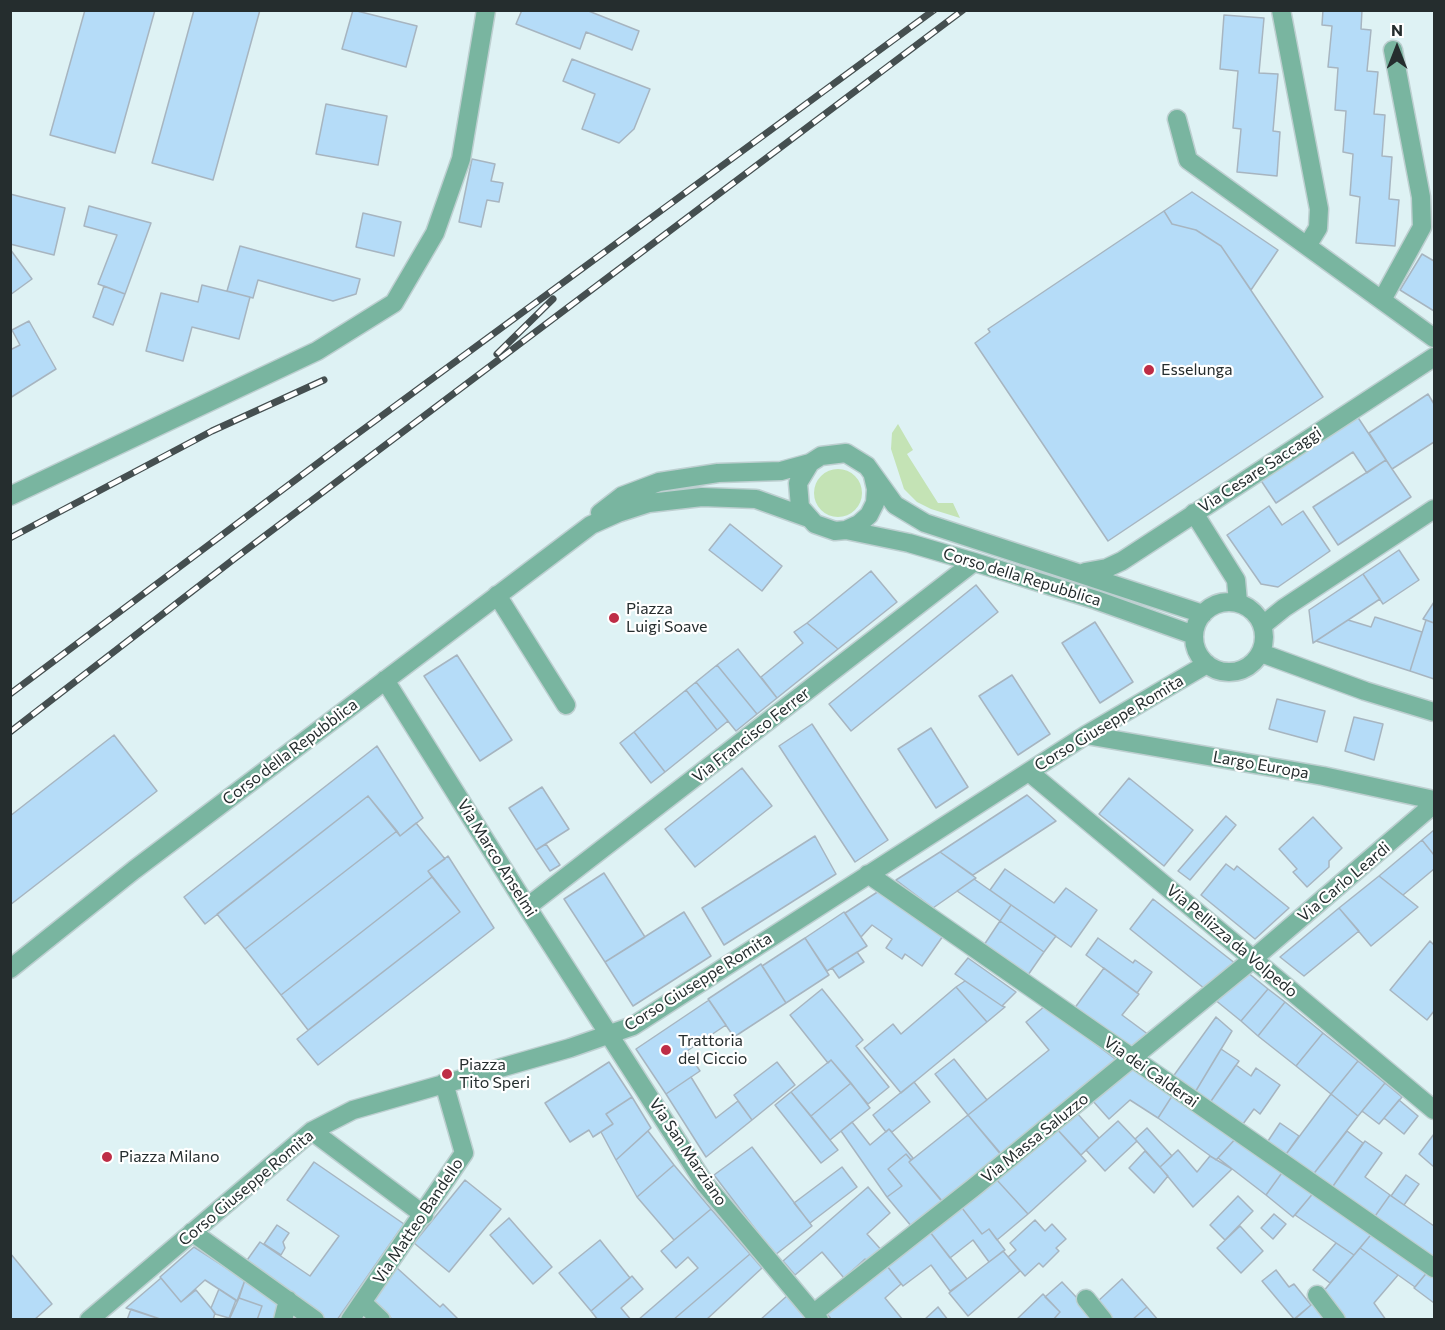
<!DOCTYPE html>
<html>
<head>
<meta charset="utf-8">
<style>
  body { margin:0 }
  #map { position:relative; width:1445px; height:1330px; overflow:hidden; background:#def2f4; font-family:Commissioner,sans-serif }
  canvas { display:block }
  .frame { position:absolute; inset:0; border:12px solid #252d2e; pointer-events:none }
  .north { position:absolute; left:1367px; top:18px; width:60px; height:60px; -webkit-text-stroke:4px #fff; paint-order:stroke; rotate:0deg; font-size:16px; font-weight:700; line-height:24px; text-align:center; color:#252d2e }
  .north::after { content:''; display:block; margin:auto; width:21px; height:27px; background:#252d2e; clip-path:polygon(50% 0,100% 100%,50% 72%,0 100%) }
</style>
</head>
<body>
<div id="map">
<canvas width="1445" height="1330"></canvas>
<div class="frame"></div>
<div class="north">N</div>
</div>
<script>
const ctx = document.querySelector('canvas').getContext('2d');
ctx.lineJoin = 'round';
function paint(path, color) { ctx.fillStyle = color; ctx.fill(path, 'evenodd'); }
const toPath = rows => new Path2D(rows.map(r => 'M' + r).join(''));
function strokePath(path, color, width, dash) { ctx.strokeStyle = color; ctx.lineWidth = width; ctx.lineCap = dash ? 'butt' : 'round'; ctx.setLineDash(dash || []); ctx.stroke(path); }
function label(font, color, halo, rows, align = 'center') {
  ctx.font = font + ' Commissioner,sans-serif'; ctx.lineWidth = 4.5; ctx.setLineDash([]); ctx.textBaseline = 'middle'; ctx.strokeStyle = halo; ctx.fillStyle = color; for (const [text, x, y, turn = 0] of rows) {
    ctx.save(); ctx.translate(x, y); ctx.rotate((+turn || 0) * Math.PI / 180); ctx.textAlign = isNaN(turn) ? turn : align; if (halo) ctx.strokeText(text, 0, 0); ctx.fillText(text, 0, 0); ctx.restore();
  }
}
paint(toPath([
  [898,424,913,450,907,454,938,503,953,503,960,518,931,509,917,502,904,489,891,449,892,433],
  '814 493a24 24 0 1 1 48 0a24 24 0 1 1-48 0Z'
]), '#c4e3b5');
const building = toPath([
  [85,10,155,10,115,153,50,135,85,10],
  [194,10,260,10,213,180,152,163,194,10],
  [353,10,417,26,406,67,342,49,353,10],
  [522,10,586,10,639,31,632,50,586,32,580,49,516,24,522,10],
  [1323,10,1362,10,1361,29,1371,30,1367,71,1378,72,1374,114,1385,115,1382,156,1392,157,1389,199,1399,200,1395,246,1356,243,1360,197,1350,195,1353,154,1343,152,1346,111,1335,110,1338,68,1328,67,1332,26,1322,25,1323,10],
  [1224,15,1264,18,1259,73,1278,74,1273,131,1280,132,1277,176,1237,172,1241,129,1233,128,1238,71,1220,69,1224,15],
  [572,59,650,89,634,129,619,143,582,129,595,94,563,81,572,59],
  [326,104,387,116,378,165,316,154,326,104],
  [472,159,495,164,491,181,503,183,499,202,487,200,481,227,459,222,472,159],
  [1192,192,1278,250,1251,290,1221,246,1196,230,1172,224,1164,211,1192,192],
  [10,194,65,208,54,255,10,244,10,194],
  [89,206,151,223,125,294,98,284,117,235,84,226,89,206],
  [1164,211,1172,224,1196,230,1221,246,1323,397,1108,541,975,343,990,332,988,329,1164,211],
  [363,213,401,222,394,256,356,247,363,213],
  [240,246,360,279,356,294,333,301,258,280,253,298,227,291,240,246],
  [10,249,32,279,10,295,10,249],
  [1422,254,1434,261,1434,311,1400,290,1422,254],
  [202,285,250,297,239,339,192,327,183,361,146,351,161,293,198,302,202,285],
  [104,286,125,294,113,325,93,317,104,286],
  [29,321,56,369,10,398,10,350,20,345,12,330,29,321],
  [1428,394,1434,404,1434,442,1392,469,1369,433,1428,394],
  [1357,416,1386,460,1367,473,1353,452,1276,503,1260,479,1357,416],
  [1386,460,1411,497,1338,545,1313,507,1386,460],
  [1269,506,1282,525,1303,511,1330,551,1278,587,1261,584,1227,535,1269,506],
  [730,524,782,566,762,591,709,550,730,524],
  [1399,550,1419,580,1383,604,1363,574,1399,550],
  [871,571,897,602,838,649,807,623,871,571],
  [1363,574,1380,599,1313,643,1309,610,1363,574],
  [976,585,998,612,851,731,829,704,976,585],
  [1434,602,1434,623,1423,619,1434,602],
  [1375,617,1422,632,1410,671,1316,641,1348,620,1371,627,1375,617],
  [1426,620,1434,623,1434,679,1410,671,1426,620],
  [1095,622,1133,682,1100,703,1062,643,1095,622],
  [807,623,838,649,777,698,761,677,803,643,794,632,807,623],
  [738,649,777,698,757,714,717,665,738,649],
  [457,655,512,740,480,761,424,676,457,655],
  [717,665,757,714,736,731,696,682,717,665],
  [1012,675,1050,734,1018,755,979,696,1012,675],
  [696,682,728,721,717,730,686,690,696,682],
  [686,690,717,730,665,772,634,732,686,690],
  [1277,699,1325,711,1317,742,1269,729,1277,699],
  [1354,717,1383,724,1374,760,1345,751,1354,717],
  [812,724,888,840,855,862,779,746,812,724],
  [931,728,968,787,936,808,898,749,931,728],
  [634,732,665,772,651,783,620,743,634,732],
  [114,735,157,791,10,905,10,816,114,735],
  [377,746,423,818,400,836,368,796,205,924,184,897,377,746],
  [742,768,772,806,695,867,665,829,742,768],
  [1129,778,1193,830,1164,866,1099,814,1129,778],
  [542,787,569,829,536,850,509,808,542,787],
  [1027,795,1056,821,973,875,940,852,1027,795],
  [368,796,397,831,245,949,217,914,368,796],
  [1226,816,1236,825,1190,880,1178,871,1226,816],
  [1313,817,1342,848,1329,861,1329,867,1307,887,1293,872,1297,869,1279,849,1313,817],
  [416,823,445,859,428,871,432,877,281,995,245,949,397,831,400,836,416,823],
  [1434,830,1434,855,1422,840,1434,830],
  [815,836,836,874,724,945,702,908,815,836],
  [1422,840,1434,855,1434,869,1403,895,1379,876,1422,840],
  [546,844,560,865,550,871,536,850,546,844],
  [940,852,976,878,933,908,896,880,940,852],
  [448,856,494,928,318,1065,297,1039,460,912,428,871,448,856],
  [1226,864,1234,870,1237,866,1289,908,1255,939,1201,895,1226,864],
  [1005,869,1054,903,1066,888,1097,910,1071,947,990,890,1005,869],
  [604,873,645,937,605,962,564,899,604,873],
  [1379,876,1418,907,1371,946,1339,908,1379,876],
  [432,877,460,912,308,1030,281,995,432,877],
  [974,879,1011,905,1000,921,957,891,974,879],
  [879,891,943,936,922,966,905,954,902,959,886,948,892,939,872,925,861,937,845,913,879,891],
  [1153,899,1236,964,1205,989,1130,929,1153,899],
  [1011,905,1056,936,1044,952,1000,921,1011,905],
  [1339,908,1359,931,1304,976,1280,957,1339,908],
  [684,912,711,956,633,1006,605,962,684,912],
  [844,912,867,946,827,971,805,938,844,912],
  [1000,921,1044,952,1028,975,984,945,1000,921],
  [805,938,829,975,786,1003,762,966,805,938],
  [1098,938,1133,963,1135,960,1152,972,1137,993,1086,955,1098,938],
  [1430,941,1434,945,1434,1011,1427,1020,1390,990,1430,941],
  [857,952,864,962,839,978,832,968,857,952],
  [968,958,1016,992,1002,1006,955,974,968,958],
  [761,964,786,1003,734,1037,708,999,761,964],
  [1104,968,1139,994,1122,1015,1149,1035,1136,1054,1074,1009,1104,968],
  [1247,972,1268,989,1241,1021,1214,999,1247,972],
  [965,981,1002,1006,1005,1007,987,1022,956,987,965,981],
  [956,987,987,1022,901,1093,864,1048,893,1024,901,1034,956,987],
  [822,989,863,1040,856,1046,889,1087,868,1104,831,1060,828,1063,790,1015,822,989],
  [1268,989,1285,1002,1258,1036,1241,1021,1268,989],
  [709,1000,726,1025,687,1051,700,1071,666,1094,636,1049,709,1000],
  [1285,1002,1323,1033,1296,1066,1258,1036,1285,1002],
  [1045,1006,1118,1061,1002,1155,968,1115,1049,1050,1026,1022,1045,1006],
  [1216,1017,1232,1031,1194,1094,1172,1078,1216,1017],
  [1323,1033,1358,1061,1331,1094,1296,1066,1323,1033],
  [1221,1049,1239,1061,1209,1104,1194,1094,1221,1049],
  [954,1059,987,1100,968,1115,935,1074,954,1059],
  [831,1060,851,1083,811,1116,791,1092,831,1060],
  [1358,1061,1385,1083,1358,1116,1331,1094,1358,1061],
  [609,1062,632,1097,606,1114,613,1124,593,1137,589,1130,570,1142,545,1103,609,1062],
  [777,1062,795,1085,752,1120,734,1095,777,1062],
  [1131,1064,1174,1093,1158,1118,1130,1100,1109,1119,1092,1100,1131,1064],
  [1236,1065,1251,1076,1256,1068,1280,1085,1260,1114,1254,1109,1243,1124,1209,1104,1236,1065],
  [691,1077,716,1118,738,1101,752,1120,706,1157,666,1094,691,1077],
  [914,1082,930,1102,892,1132,889,1129,886,1132,873,1115,914,1082],
  [851,1083,870,1108,830,1140,811,1116,851,1083],
  [1385,1083,1402,1097,1379,1124,1362,1111,1385,1083],
  [791,1092,838,1150,821,1163,775,1105,791,1092],
  [1174,1093,1238,1136,1216,1160,1158,1118,1174,1093],
  [1331,1094,1358,1116,1312,1176,1284,1157,1331,1094],
  [632,1097,651,1128,616,1160,601,1132,613,1124,606,1114,632,1097],
  [1399,1100,1418,1116,1404,1134,1384,1118,1399,1100],
  [1076,1112,1099,1138,1081,1155,1057,1129,1076,1112],
  [968,1115,1002,1156,944,1204,909,1162,968,1115],
  [1118,1121,1137,1141,1105,1171,1086,1150,1118,1121],
  [852,1122,870,1145,889,1129,913,1158,911,1160,906,1154,888,1169,902,1186,887,1197,841,1131,852,1122],
  [1280,1123,1299,1136,1284,1157,1266,1144,1280,1123],
  [1055,1127,1086,1161,1028,1214,996,1179,1055,1127],
  [1147,1128,1172,1156,1160,1167,1135,1139,1147,1128],
  [648,1131,674,1165,637,1197,616,1160,648,1131],
  [1347,1131,1363,1143,1331,1189,1312,1176,1347,1131],
  [1434,1134,1434,1167,1419,1154,1434,1134],
  [1238,1136,1284,1170,1266,1195,1218,1158,1238,1136],
  [1365,1141,1382,1153,1365,1177,1390,1195,1373,1219,1331,1189,1365,1141],
  [752,1147,812,1226,775,1255,714,1175,752,1147],
  [1178,1150,1197,1172,1210,1156,1232,1169,1193,1207,1160,1167,1178,1150],
  [1145,1151,1168,1176,1154,1193,1129,1168,1145,1151],
  [906,1154,911,1160,909,1162,943,1202,912,1227,887,1197,902,1186,888,1169,906,1154],
  [314,1162,404,1224,337,1320,322,1320,245,1263,260,1242,310,1276,339,1236,287,1200,314,1162],
  [674,1165,711,1209,674,1240,637,1197,674,1165],
  [842,1167,857,1187,810,1223,794,1203,842,1167],
  [1284,1170,1315,1191,1293,1217,1266,1195,1284,1170],
  [1406,1175,1419,1184,1404,1205,1391,1196,1406,1175],
  [996,1179,1028,1214,997,1240,989,1229,982,1234,962,1208,996,1179],
  [465,1180,501,1209,449,1272,414,1243,465,1180],
  [868,1187,890,1213,867,1234,884,1253,870,1265,865,1259,844,1278,822,1252,795,1275,783,1261,868,1187],
  [1315,1191,1374,1231,1354,1255,1295,1215,1315,1191],
  [1390,1195,1434,1226,1434,1261,1373,1219,1390,1195],
  [1238,1196,1253,1211,1225,1240,1210,1225,1238,1196],
  [962,1208,982,1234,989,1229,1005,1250,989,1262,973,1240,950,1258,930,1232,962,1208],
  [711,1209,750,1254,673,1320,638,1320,698,1268,688,1257,676,1268,661,1251,711,1209],
  [1274,1214,1286,1224,1273,1239,1261,1228,1274,1214],
  [509,1218,552,1267,533,1284,490,1235,509,1218],
  [1035,1220,1045,1231,1052,1224,1066,1239,1056,1248,1059,1251,1043,1267,1039,1263,1025,1276,1008,1257,1016,1250,1010,1243,1035,1220],
  [277,1225,289,1233,283,1242,285,1248,281,1255,264,1244,277,1225],
  [1240,1226,1263,1251,1241,1273,1217,1248,1240,1226],
  [1374,1231,1429,1270,1415,1287,1360,1248,1374,1231],
  [930,1232,967,1279,950,1291,931,1265,903,1286,887,1266,930,1232],
  [600,1240,630,1278,591,1311,559,1273,600,1240],
  [1336,1243,1354,1255,1330,1283,1313,1270,1336,1243],
  [194,1247,245,1280,237,1301,205,1280,181,1302,160,1277,194,1247],
  [1360,1248,1398,1275,1374,1303,1386,1320,1343,1320,1322,1293,1360,1248],
  [1003,1251,1020,1271,968,1316,949,1293,1003,1251],
  [10,1253,52,1304,34,1320,10,1320,10,1253],
  [750,1254,762,1268,706,1320,673,1320,750,1254],
  [887,1266,901,1284,885,1298,903,1320,832,1320,827,1314,887,1266],
  [397,1268,440,1307,443,1304,459,1320,393,1320,370,1299,397,1268],
  [1276,1270,1289,1287,1294,1284,1311,1305,1294,1319,1262,1281,1276,1270],
  [1429,1270,1434,1273,1434,1303,1414,1288,1429,1270],
  [632,1276,643,1289,621,1308,631,1320,598,1320,591,1311,632,1276],
  [161,1278,181,1302,196,1290,215,1313,213,1320,163,1320,126,1308,161,1278],
  [1122,1279,1147,1307,1132,1320,1111,1320,1097,1302,1122,1279],
  [245,1280,281,1301,276,1320,257,1320,262,1306,239,1298,245,1280],
  [1062,1282,1094,1316,1090,1320,1053,1320,1060,1312,1045,1297,1062,1282],
  [219,1289,236,1300,229,1318,215,1314,211,1308,219,1289],
  [1043,1294,1060,1312,1053,1320,1016,1320,1043,1294],
  [788,1295,808,1320,760,1320,788,1295],
  [239,1298,262,1306,257,1320,229,1320,239,1298],
  [1313,1303,1326,1320,1294,1320,1311,1305,1313,1303],
  [938,1307,948,1320,924,1320,938,1307],
  [1147,1307,1158,1320,1132,1320,1147,1307],
  [131,1309,163,1320,127,1320,131,1309]
]);
paint(building, '#b5dcf8');
strokePath(building, '#a7b5c0', 1.5);
const minor = toPath([
  [1281,10,1319,209,1318,228,1307,246],
  [1177,119,1188,160,1434,338],
  [1382,300,1422,227,1421,197,1393,50],
  [873,476,876,489,875,503,869,515,859,524,846,530,835,531,815,524,800,507,798,483,810,463,821,456,846,453,867,466,895,505,925,523,1203,614],
  [10,496,317,351,394,303,435,233,461,159,486,10],
  [600,513,622,496,659,482,718,473,781,471,810,463],
  [1194,513,1236,580,1238,602],
  [846,530,909,543,974,562,1096,600,1194,635],
  [1085,572,1107,568,1122,561,1434,357],
  [497,595,566,705],
  '1194 637a35 35 0 1 1 70 0a35 35 0 1 1-70 0Z',
  [1263,625,1284,608,1434,509],
  [1261,653,1365,691,1434,712],
  [385,680,527,907,705,1184,819,1320],
  [1086,735,1323,776,1434,800],
  [1029,772,1434,1110],
  [868,874,1434,1268],
  [527,907,974,562],
  [10,969,134,870,591,525,618,513,649,503,702,497,756,499,806,517],
  [312,1131,424,1215],
  [192,1232,315,1320],
  [1317,1295,1336,1320],
  [1086,1299,1103,1320],
  [363,1303,381,1320],
  [814,1313,973,1188,1253,959,1434,804],
  [89,1320,312,1131,353,1110,570,1048,633,1026,1086,735,1207,664],
  [283,1320,288,1300],
  [350,1320,464,1153,444,1083]
]);
strokePath(minor, '#bdcfd0', 21);
strokePath(minor, '#79b5a0', 18);
const rail = toPath([
  [497,354,553,299],
  [10,538,212,431,324,380],
  [10,694,342,445,934,10],
  [10,732,234,559,963,10]
]);
strokePath(rail, '#454f50', 7);
strokePath(rail, '#fff', 4.5, [14]);
for (const [x, y, r, color] of [
  [1149,370,6,"#be2d46"],
  [614,618,6,"#be2d46"],
  [666,1050,6,"#be2d46"],
  [447,1074,6,"#be2d46"],
  [107,1157,6,"#be2d46"]
]) { const dot = new Path2D(); dot.arc(x, y, r, 0, 2 * Math.PI); ctx.fillStyle = color; ctx.fill(dot); strokePath(dot, '#fff', 2); }
label('16px', '#252d2e', '#fff', [
  ["Esselunga",1161,370],
  ["Piazza",626,609],
  ["Luigi Soave",626,627],
  ["Trattoria",678,1041],
  ["del Ciccio",678,1059],
  ["Piazza",459,1065],
  ["Tito Speri",459,1083],
  ["Piazza Milano",119,1157]
], 'left');
label('16px', '#252d2e', '#fff', [
  ["Via Cesare Saccaggi",1260,470,-33],
  ["Corso della Repubblica",1022,577,17],
  ["Corso Giuseppe Romita",1109,723,-31],
  ["Via Francisco Ferrer",751,735,-38],
  ["Corso della Repubblica",290,752,-37],
  ["Largo Europa",1261,765,10],
  ["Via Marco Anselmi",497,858,58],
  ["Via Carlo Leardi",1344,882,-40],
  ["Via Pellizza da Volpedo",1232,941,40],
  ["Corso Giuseppe Romita",698,982,-32],
  ["Via dei Calderai",1151,1072,35],
  ["Via Massa Saluzzo",1035,1138,-39],
  ["Via San Marziano",688,1152,56],
  ["Corso Giuseppe Romita",246,1188,-40],
  ["Via Matteo Bandello",418,1221,-56]
]);
</script>
</body>
</html>
